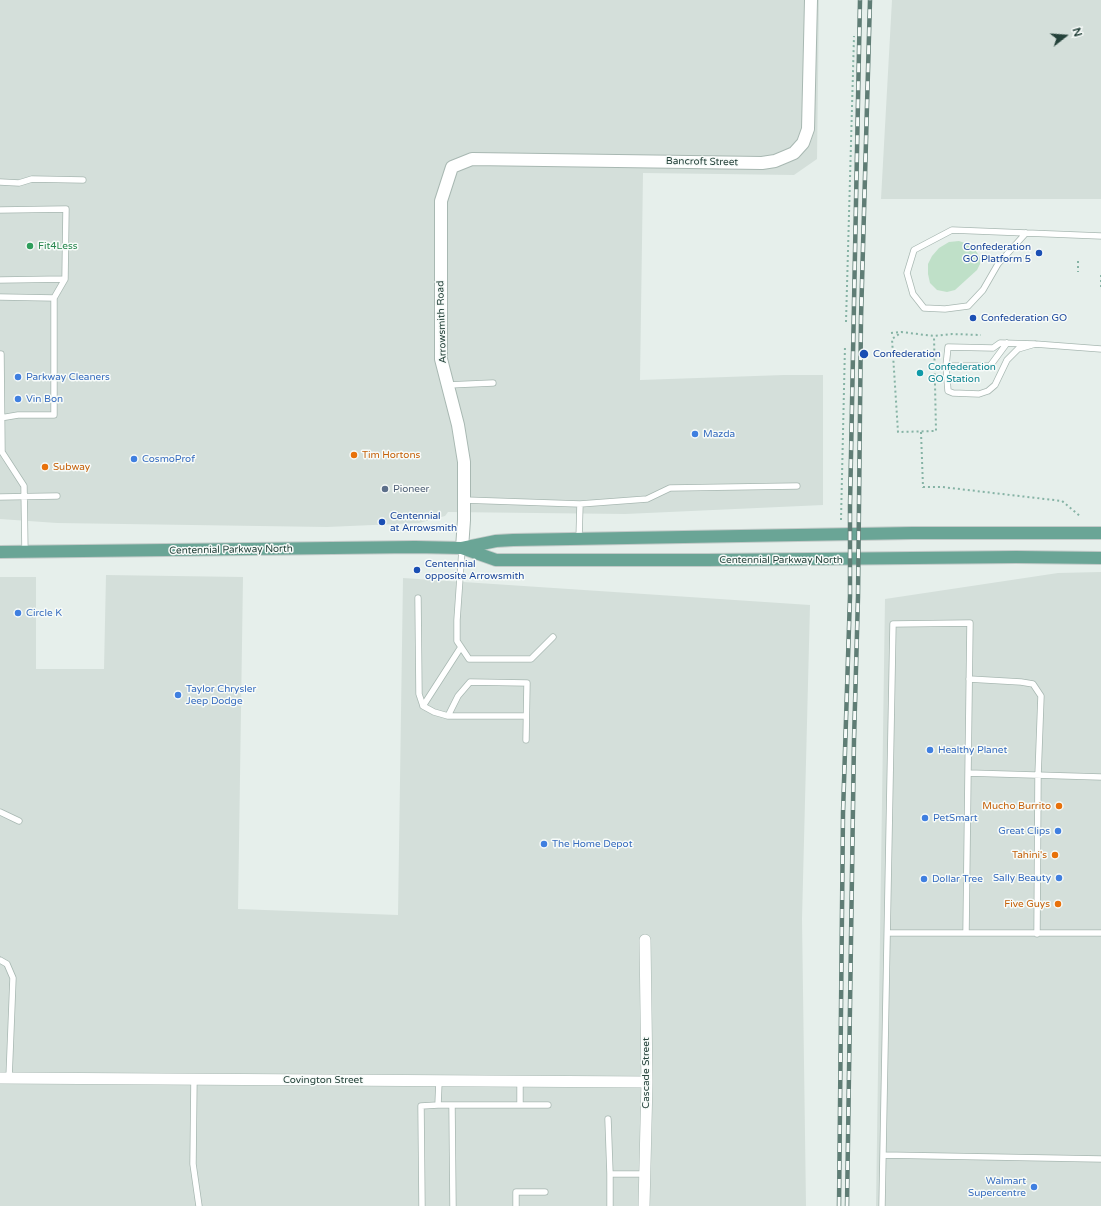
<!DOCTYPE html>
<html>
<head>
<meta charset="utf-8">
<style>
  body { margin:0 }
  #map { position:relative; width:1101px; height:1206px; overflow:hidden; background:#e6efeb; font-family:"Varela Round",sans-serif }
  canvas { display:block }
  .north { position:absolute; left:1045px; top:16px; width:40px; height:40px; -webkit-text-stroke:3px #f7fbf9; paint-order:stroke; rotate:73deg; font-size:11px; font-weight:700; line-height:16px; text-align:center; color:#24423a }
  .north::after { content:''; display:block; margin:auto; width:14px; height:18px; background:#24423a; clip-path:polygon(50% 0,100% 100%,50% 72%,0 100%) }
</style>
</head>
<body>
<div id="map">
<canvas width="1101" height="1206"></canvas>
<div class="north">N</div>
</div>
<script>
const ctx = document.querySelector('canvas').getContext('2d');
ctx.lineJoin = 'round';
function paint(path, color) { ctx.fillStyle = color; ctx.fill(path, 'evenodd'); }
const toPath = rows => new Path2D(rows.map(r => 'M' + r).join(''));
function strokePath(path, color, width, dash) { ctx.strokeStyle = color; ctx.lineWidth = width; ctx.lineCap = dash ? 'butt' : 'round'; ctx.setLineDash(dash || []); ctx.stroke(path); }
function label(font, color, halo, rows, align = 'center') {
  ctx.font = font + ' "Varela Round",sans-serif'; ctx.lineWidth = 3; ctx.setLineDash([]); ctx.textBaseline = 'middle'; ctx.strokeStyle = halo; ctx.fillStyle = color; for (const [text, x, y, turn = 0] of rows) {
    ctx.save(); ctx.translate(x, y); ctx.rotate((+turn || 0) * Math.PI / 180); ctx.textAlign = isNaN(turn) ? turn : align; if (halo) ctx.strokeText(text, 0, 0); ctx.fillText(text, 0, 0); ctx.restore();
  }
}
paint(toPath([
  [0,0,819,0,817,159,794,175,643,173,640,380,784,375,823,375,823,505,625,514,448,512,445,516,419,523,327,527,57,523,0,519],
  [892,0,1101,0,1101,199,881,199],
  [1101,572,1101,1206,876,1206,885,599,1058,573],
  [106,575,243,577,238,909,398,915,403,578,810,605,802,919,806,1206,0,1206,0,577,36,577,36,669,104,669]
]), '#d4dfda');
paint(toPath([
  [959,241,968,244,975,249,980,258,980,264,977,270,955,290,947,292,937,290,930,283,928,274,928,264,932,256,939,248,949,242]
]), '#bfe0c8');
const service = toPath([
  [0,182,19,183,32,179,83,180],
  [0,210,66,209,65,279,54,298],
  [1026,233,998,264,983,290,968,306,945,309,924,308,913,294,907,273,914,250,952,230,1101,236],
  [0,280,65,279],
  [0,297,54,298,54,415,18,415,0,418],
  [1035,344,1018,349,1007,360,995,385,988,391,979,394,953,393,948,391,946,366,948,347,993,348,1000,343,1035,344,1101,349],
  [0,354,1,354,2,452,24,486,25,552],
  [946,366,990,366,1007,343],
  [448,385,493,383],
  [0,497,57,496],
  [464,500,580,504,647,499,670,488,797,486],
  [579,539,580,504],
  [462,549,457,620,457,641,469,659,531,659,553,637],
  [418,598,419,694,423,706],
  [461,647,423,706,434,712,448,716,458,696,470,682,527,683,526,740],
  [969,679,1021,682,1033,684,1041,696,1038,776,1037,934],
  [448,716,526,716],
  [0,812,19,821],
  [888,933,1101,933],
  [966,933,968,773,1101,777],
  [0,960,7,964,13,978,9,1078],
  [194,1079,193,1164,199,1206],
  [439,1081,438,1105,548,1105],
  [520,1081,520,1105],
  [452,1105,453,1206],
  [608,1119,610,1174],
  [883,1155,1101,1159],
  [422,1206,421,1106,438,1105],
  [516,1206,516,1192,545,1192],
  [610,1206,610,1174,644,1174],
  [882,1206,893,624,970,623,968,773]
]);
const minor = toPath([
  [0,1078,647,1082],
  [644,1206,647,1082,645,940]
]);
const tertiary = toPath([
  [462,548,464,520,464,462,458,425,441,359,441,201,452,167,472,159,762,163,775,161,787,156,794,153,803,143,808,129,811,0]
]);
const primary = toPath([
  [462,548,496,560,707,560,1016,557,1101,558],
  [0,552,415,547,462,548,496,541,513,540,912,533,1101,533]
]);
strokePath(service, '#a8b8b2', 7);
strokePath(minor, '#a8b8b2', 12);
strokePath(tertiary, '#a8b8b2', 14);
strokePath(primary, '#c2cac8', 14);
strokePath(toPath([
  [1078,261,1078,272],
  [1101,275,1101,287],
  [846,322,854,36],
  [901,332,934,336,952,334,981,335],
  [891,333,902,332,892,339,898,432,936,431,934,336],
  [921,432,923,487,942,487,1062,501,1080,516],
  [841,520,845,345]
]), '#86b3a5', 2, [2, 3]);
strokePath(service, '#fff', 5.5);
strokePath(minor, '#fff', 11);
strokePath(tertiary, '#fff', 12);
strokePath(primary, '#6aa596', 12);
const rail = toPath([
  [839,1206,843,813,850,596,850,506,860,0],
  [847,1206,854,740,858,597,861,318,870,0]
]);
strokePath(rail, '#5f7d75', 4.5);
strokePath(rail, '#f7fbf9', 3, [9]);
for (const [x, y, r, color] of [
  [30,246,4,"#2e9e5b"],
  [1039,253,4,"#1a4fb4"],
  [973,318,4,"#1a4fb4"],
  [864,354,5,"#1a4fb4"],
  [920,373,4,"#0f9aa8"],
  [18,377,4,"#3f7fe0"],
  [18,399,4,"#3f7fe0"],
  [695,434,4,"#3f7fe0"],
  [354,455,4,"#e8710a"],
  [134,459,4,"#3f7fe0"],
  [45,467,4,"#e8710a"],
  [385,489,4,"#5c6f8a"],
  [382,522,4,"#1a4fb4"],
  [417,570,4,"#1a4fb4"],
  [18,613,4,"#3f7fe0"],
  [178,695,4,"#3f7fe0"],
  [930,750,4,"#3f7fe0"],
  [1059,806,4,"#e8710a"],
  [925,818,4,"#3f7fe0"],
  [1058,831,4,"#3f7fe0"],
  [544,844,4,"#3f7fe0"],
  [1055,855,4,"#e8710a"],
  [1059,878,4,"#3f7fe0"],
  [924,879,4,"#3f7fe0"],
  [1058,904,4,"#e8710a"],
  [1034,1187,4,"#3f7fe0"]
]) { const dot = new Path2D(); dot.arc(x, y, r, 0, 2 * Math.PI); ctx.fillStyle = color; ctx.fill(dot); strokePath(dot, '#f7fbf9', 1.5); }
label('10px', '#24423a', '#f7fbf9', [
  ["Bancroft Street",702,162,1],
  ["Arrowsmith Road",442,322,-92],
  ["Centennial Parkway North",231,550,-1],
  ["Centennial Parkway North",781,560],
  ["Cascade Street",646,1073,-90],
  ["Covington Street",323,1080]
]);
label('10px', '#27864d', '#f7fbf9', [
  ["Fit4Less",38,246]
], 'left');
label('10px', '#164399', '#f7fbf9', [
  ["Confederation",1031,247,"right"],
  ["GO Platform 5",1031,259,"right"],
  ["Confederation GO",981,318],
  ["Confederation",873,354],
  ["Centennial",390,516],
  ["at Arrowsmith",390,528],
  ["Centennial",425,564],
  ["opposite Arrowsmith",425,576]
], 'left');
label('10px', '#0d838f', '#f7fbf9', [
  ["Confederation",928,367],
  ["GO Station",928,379]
], 'left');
label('10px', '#366cbe', '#f7fbf9', [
  ["Parkway Cleaners",26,377],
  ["Vin Bon",26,399],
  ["Mazda",703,434],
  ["CosmoProf",142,459],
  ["Circle K",26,613],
  ["Taylor Chrysler",186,689],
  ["Jeep Dodge",186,701],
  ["Healthy Planet",938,750],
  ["PetSmart",933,818],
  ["Great Clips",1050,831,"right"],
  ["The Home Depot",552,844],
  ["Sally Beauty",1051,878,"right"],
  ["Dollar Tree",932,879],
  ["Walmart",1026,1181,"right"],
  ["Supercentre",1026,1193,"right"]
], 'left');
label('10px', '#c56008', '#f7fbf9', [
  ["Tim Hortons",362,455,"left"],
  ["Subway",53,467,"left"],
  ["Mucho Burrito",1051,806],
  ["Tahini's",1047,855],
  ["Five Guys",1050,904]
], 'right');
label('10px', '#4e5e75', '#f7fbf9', [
  ["Pioneer",393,489]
], 'left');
</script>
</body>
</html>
